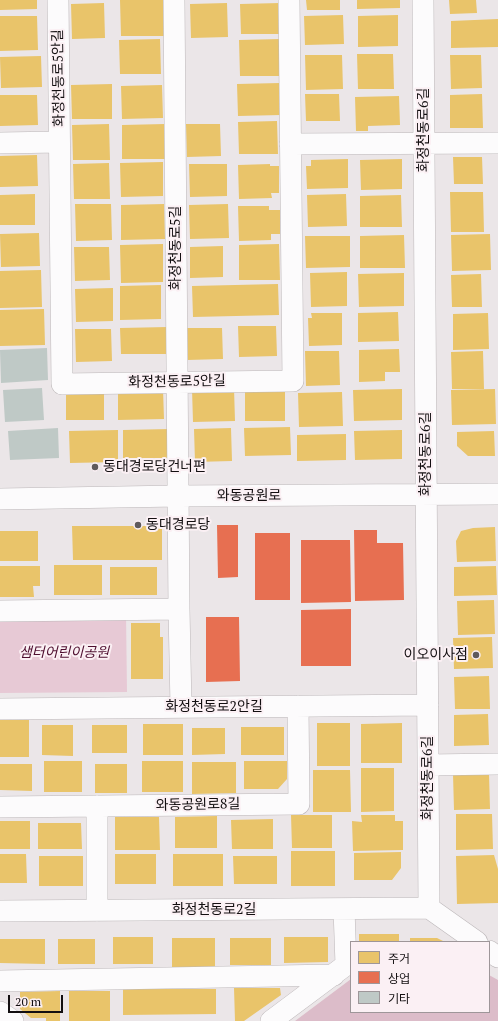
<!DOCTYPE html>
<html>
<head>
<meta charset="utf-8">
<style>
  body { margin:0 }
  #map { position:relative; width:498px; height:1021px; overflow:hidden; background:#ebe6e8; font-family:"PT Serif","Noto Sans KR",serif }
  canvas { display:block }
  .legend { position:absolute; left:350px; top:941px; width:140px; height:72px; box-sizing:border-box; background:#fbf0f4; border:1px solid #9e9699; margin:0; padding:5px 7px; list-style:none; font-size:12px; color:#130f11 }
  .legend li { display:flex; align-items:center; gap:8px; height:20px }
  .legend b { width:20px; border:1px solid #9e9699 }
  .scale { position:absolute; left:8px; top:995px; width:55px; height:18px; box-sizing:border-box; border:2px solid #130f11; border-top:0; padding-left:5px; font-size:12px; line-height:14px; white-space:nowrap; color:#130f11; -webkit-text-stroke:3px #fbf0f4; paint-order:stroke }
</style>
</head>
<body>
<div id="map">
<canvas width="498" height="1021"></canvas>
<ul class="legend">
<li><b style="height:11px;background:#e9c46a"></b>주거</li>
<li><b style="height:11px;background:#e76f51"></b>상업</li>
<li><b style="height:11px;background:#bfc9c6"></b>기타</li>
</ul>
<div class="scale">20 m</div>
</div>
<script>
const ctx = document.querySelector('canvas').getContext('2d');
ctx.lineJoin = 'round';
function paint(path, color) { ctx.fillStyle = color; ctx.fill(path, 'evenodd'); }
const toPath = rows => new Path2D(rows.map(r => 'M' + r).join(''));
function strokePath(path, color, width, dash) { ctx.strokeStyle = color; ctx.lineWidth = width; ctx.lineCap = dash ? 'butt' : 'round'; ctx.setLineDash(dash || []); ctx.stroke(path); }
function label(font, color, halo, rows, align = 'center') {
  ctx.font = font + ' "PT Serif","Noto Sans KR",serif'; ctx.lineWidth = 4; ctx.setLineDash([]); ctx.textBaseline = 'middle'; ctx.strokeStyle = halo; ctx.fillStyle = color; for (const [text, x, y, turn = 0] of rows) {
    ctx.save(); ctx.translate(x, y); ctx.rotate((+turn || 0) * Math.PI / 180); ctx.textAlign = isNaN(turn) ? turn : align; if (halo) ctx.strokeText(text, 0, 0); ctx.fillText(text, 0, 0); ctx.restore();
  }
}
paint(toPath([
  [126,614,127,692,0,693,0,615]
]), '#e7c9d5');
paint(toPath([
  [489,975,498,980,498,1021,295,1021,351,979,351,1012,489,1012]
]), '#dcbcc9');
paint(toPath([
  [0,0,37,0,37,9,0,10],
  [120,0,164,0,165,36,121,36],
  [306,0,340,0,340,10,307,10],
  [357,0,400,0,400,8,357,9],
  [449,0,476,0,477,13,450,14],
  [104,3,105,38,72,39,71,4],
  [227,3,228,37,191,38,190,4],
  [280,3,281,34,241,34,240,4],
  [343,15,344,44,305,45,304,16],
  [398,15,398,46,358,47,358,16],
  [0,16,37,16,38,50,0,51],
  [498,19,498,47,451,48,451,21],
  [160,39,161,74,120,74,119,40],
  [281,39,282,76,240,76,239,40],
  [357,54,393,54,394,89,358,89],
  [305,55,342,55,343,89,306,90],
  [450,55,481,55,482,88,451,89],
  [41,56,42,87,1,88,0,57],
  [280,83,281,115,238,116,237,84],
  [112,84,112,119,72,119,71,85],
  [162,85,163,118,122,119,121,86],
  [305,94,339,94,340,121,306,121],
  [482,94,483,128,450,128,450,95],
  [0,95,37,95,38,125,0,126],
  [399,96,400,125,368,126,368,131,356,131,355,97],
  [277,121,278,154,239,154,238,122],
  [109,124,110,160,73,160,72,125],
  [165,124,166,159,122,159,122,125],
  [186,124,220,124,221,156,187,157],
  [37,155,38,186,0,187,0,156],
  [453,157,482,157,483,184,454,184],
  [348,159,348,188,307,189,306,166,311,166,311,160],
  [402,159,402,189,361,190,360,160],
  [163,162,163,196,121,197,120,163],
  [109,163,110,199,74,199,73,164],
  [189,164,227,164,227,196,190,197],
  [270,164,270,166,279,166,279,193,271,193,272,198,239,199,238,165],
  [450,192,483,192,484,232,451,232],
  [35,194,35,225,0,225,0,195],
  [346,194,347,226,308,227,307,195],
  [401,195,402,227,360,227,360,196],
  [75,204,111,204,112,240,76,241],
  [164,204,165,239,121,240,121,205],
  [228,204,229,238,190,239,189,205],
  [238,206,269,206,269,210,280,210,280,234,271,234,271,240,239,241],
  [39,233,40,266,1,267,0,234],
  [490,234,491,270,452,271,451,235],
  [404,235,405,268,360,268,360,236],
  [305,236,350,236,350,267,306,268],
  [163,244,163,282,121,283,120,245],
  [279,244,280,280,239,280,239,245],
  [223,246,223,277,190,278,190,247],
  [74,247,109,247,110,280,75,281],
  [41,270,42,307,0,308,0,271],
  [347,272,347,306,311,307,310,273],
  [404,273,404,306,359,307,358,274],
  [481,274,482,307,452,307,451,275],
  [278,284,279,315,193,317,192,286],
  [161,285,161,319,120,320,120,286],
  [113,288,113,321,76,322,75,289],
  [44,309,45,345,0,346,0,310],
  [398,312,399,341,358,342,358,313],
  [311,313,342,313,342,345,309,346,308,318,312,318],
  [488,313,489,349,453,350,453,314],
  [238,326,276,326,277,356,239,357],
  [168,327,168,354,121,354,120,328],
  [187,328,222,328,223,359,187,360],
  [75,329,111,329,112,361,76,362],
  [399,349,400,372,385,372,385,381,359,382,359,350],
  [305,351,339,351,340,385,306,386],
  [483,351,484,389,452,389,451,352],
  [104,385,104,420,66,420,66,386],
  [285,386,285,421,245,421,245,387],
  [234,388,235,421,193,422,192,389],
  [163,389,164,419,118,420,118,390],
  [402,389,402,420,354,421,353,390],
  [495,389,496,424,452,425,451,390],
  [342,392,343,426,299,427,298,393],
  [290,427,291,455,245,456,244,428],
  [231,428,232,461,195,462,194,429],
  [170,429,171,458,123,458,123,430],
  [118,430,118,462,70,463,69,431],
  [402,430,402,459,355,460,354,431],
  [494,431,495,456,468,456,457,446,457,432],
  [346,434,346,460,297,461,297,435],
  [72,526,162,526,162,560,73,560],
  [495,527,496,561,457,562,456,541,461,531,473,528],
  [0,531,38,531,38,561,0,561],
  [54,565,102,565,102,595,54,595],
  [0,566,40,566,40,586,33,586,34,597,0,597],
  [496,566,497,595,454,596,454,567],
  [110,567,157,567,157,595,110,595],
  [494,600,495,634,458,635,457,601],
  [131,623,160,623,160,637,163,637,163,679,131,679],
  [492,637,493,668,454,669,453,638],
  [489,676,490,709,455,709,454,677],
  [488,714,489,745,454,746,454,715],
  [0,720,29,720,29,757,0,757],
  [317,723,350,723,350,766,317,766],
  [402,723,402,763,361,763,361,724],
  [143,724,183,724,183,755,143,755],
  [42,725,73,725,73,756,42,755],
  [92,725,127,725,127,753,92,753],
  [241,727,284,727,284,755,241,755],
  [192,728,225,728,225,754,192,755],
  [44,761,82,761,82,792,44,792],
  [142,761,183,761,183,792,142,792],
  [244,761,287,761,287,779,278,789,244,789],
  [192,762,236,762,236,793,192,794],
  [0,764,32,764,32,791,0,790],
  [95,764,127,764,127,793,95,793],
  [361,768,394,768,394,811,361,812],
  [313,770,350,770,351,812,313,812],
  [489,773,490,809,454,810,453,774],
  [456,814,492,814,493,849,456,850],
  [291,815,332,815,332,848,292,848],
  [361,815,395,815,395,821,403,821,403,850,353,851,352,821,362,822],
  [217,816,217,848,175,848,175,817],
  [115,817,159,817,160,850,115,850],
  [273,819,273,849,232,849,231,820],
  [0,821,30,821,30,849,0,849],
  [38,823,81,823,82,849,38,849],
  [291,851,335,851,335,886,291,886],
  [401,852,401,868,392,880,354,880,354,853],
  [0,854,26,854,27,883,0,883],
  [115,854,156,854,156,884,115,884],
  [173,854,223,854,223,886,173,886],
  [494,855,498,869,498,903,457,904,456,856],
  [39,856,83,856,83,886,39,886],
  [233,856,277,856,277,884,234,884],
  [359,934,399,934,399,942,359,942],
  [113,937,153,937,153,964,113,964],
  [284,937,328,937,328,962,284,963],
  [172,938,215,938,215,969,172,969],
  [230,938,271,938,271,965,230,965],
  [410,938,437,938,445,942,410,942],
  [0,939,45,939,45,964,0,963],
  [58,939,95,939,95,964,58,964],
  [234,988,280,988,281,995,244,1021,235,1021],
  [123,989,216,989,216,1014,123,1015],
  [60,991,60,1021,46,1021,46,1018,31,1018,20,1009,20,992],
  [69,991,110,991,110,1021,69,1021]
]), '#e9c46a');
paint(toPath([
  [217,525,238,525,238,577,218,578],
  [354,530,377,530,377,543,403,543,404,600,355,601],
  [255,533,290,533,290,600,255,600],
  [301,540,350,540,351,602,301,603],
  [351,609,351,666,301,666,301,610],
  [206,617,239,617,240,681,206,682]
]), '#e76f51');
paint(toPath([
  [47,348,48,380,1,383,0,350],
  [42,388,44,420,5,422,3,390],
  [58,428,59,458,10,460,8,431]
]), '#bfc9c6');
const minor = toPath([
  [58,0,62,384,293,381,289,0],
  [423,0,429,908],
  [0,143,59,142],
  [290,144,498,143],
  [0,499,178,496,498,494],
  [179,609,181,707],
  [0,611,179,609,174,0],
  [0,709,428,705],
  [428,765,498,764],
  [97,806,97,911],
  [0,807,299,804,298,706],
  [429,908,477,942],
  [0,911,429,908],
  [489,951,498,957],
  [0,981,334,975],
  [0,1012,13,1021],
  [271,1021,346,965,344,909]
]);
strokePath(minor, '#bcb7b9', 22);
strokePath(minor, '#fcfbfc', 21);
for (const [x, y, r, color] of [
  [95,467,4,"#5f5a5c"],
  [138,525,4,"#5f5a5c"],
  [476,655,4,"#5f5a5c"]
]) { const dot = new Path2D(); dot.arc(x, y, r, 0, 2 * Math.PI); ctx.fillStyle = color; ctx.fill(dot); strokePath(dot, '#fbf0f4', 1.5); }
label('14px', '#130f11', '#fbf0f4', [
  ["화정천동로5안길",59,78,-91],
  ["화정천동로6길",424,130,-90],
  ["화정천동로5길",176,248,-90],
  ["화정천동로5안길",177,382,-1],
  ["화정천동로6길",426,454,-90],
  ["와동공원로",249,496],
  ["화정천동로2안길",214,707],
  ["화정천동로6길",428,778,-90],
  ["와동공원로8길",198,805,-1],
  ["화정천동로2길",214,910]
]);
label('14px', '#130f11', '#fbf0f4', [
  ["동대경로당건너편",103,467],
  ["동대경로당",146,525],
  ["이오이사점",468,655,"right"]
], 'left');
label('italic 14px', '#4e0e2f', '#fbf0f4', [
  ["샘터어린이공원",64,653]
]);
</script>
</body>
</html>
